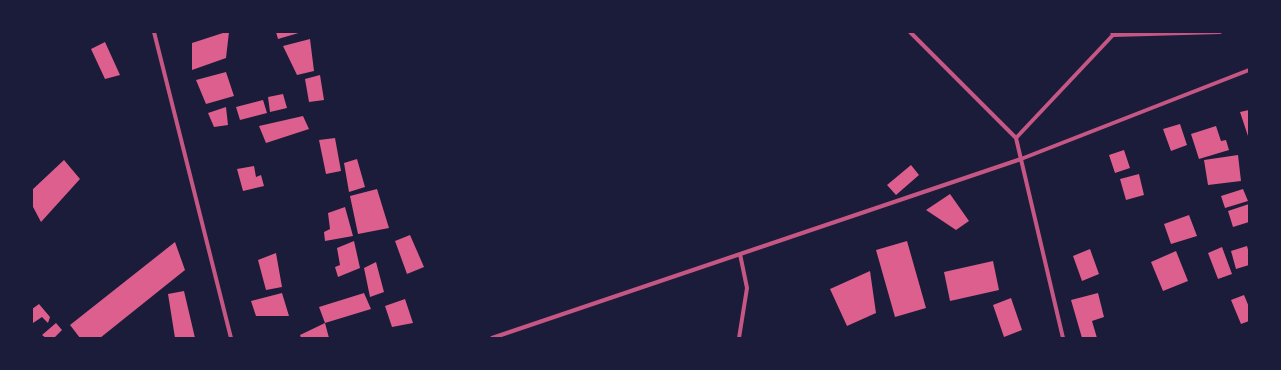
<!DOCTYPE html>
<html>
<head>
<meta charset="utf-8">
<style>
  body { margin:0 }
  #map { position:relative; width:1281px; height:370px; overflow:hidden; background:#1b1b3a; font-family:"Noto Serif",serif }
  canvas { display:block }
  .frame { position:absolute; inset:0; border:33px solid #1b1b3a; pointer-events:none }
</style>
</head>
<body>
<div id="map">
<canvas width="1281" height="370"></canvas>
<div class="frame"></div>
</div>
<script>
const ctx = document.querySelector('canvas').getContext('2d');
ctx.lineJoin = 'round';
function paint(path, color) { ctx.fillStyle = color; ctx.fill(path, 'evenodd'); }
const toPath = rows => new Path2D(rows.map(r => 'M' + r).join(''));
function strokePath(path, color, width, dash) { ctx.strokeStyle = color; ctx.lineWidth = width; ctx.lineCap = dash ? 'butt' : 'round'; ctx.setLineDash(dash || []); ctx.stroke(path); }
paint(toPath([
  [226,32,229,32,226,58,192,70,192,43],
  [276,32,302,32,278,39],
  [310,39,314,71,297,75,283,46],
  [105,42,120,75,105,79,91,49],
  [226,72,234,96,206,104,196,80],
  [320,75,324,100,309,102,305,79],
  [283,94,287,108,270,112,268,97],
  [263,100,267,113,240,120,236,107],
  [226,107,228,125,214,127,208,113],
  [1249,110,1249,139,1240,112],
  [303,116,309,129,266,143,259,126],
  [1180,124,1187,145,1171,151,1163,129],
  [1216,126,1221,141,1226,140,1229,150,1199,159,1191,134],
  [335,138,341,171,326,174,319,140],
  [1124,150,1130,168,1115,173,1109,155],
  [1238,155,1241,181,1208,185,1204,160],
  [357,159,365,187,349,192,344,163],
  [64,160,80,179,41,222,32,205,32,190],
  [911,165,919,175,896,195,887,185],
  [254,166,256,177,261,175,264,186,243,191,237,169],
  [1139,174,1144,195,1126,200,1120,179],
  [377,189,389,228,358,234,350,196],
  [1243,189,1248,201,1225,208,1221,196],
  [950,194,969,221,956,230,926,210],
  [1249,204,1249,222,1233,227,1228,211],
  [345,207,353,236,325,241,324,232,330,229,328,213],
  [1189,215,1197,236,1171,244,1164,224],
  [410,235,424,267,407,274,395,241],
  [354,241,360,268,338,277,335,267,340,265,337,248],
  [907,241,926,308,895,317,876,250],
  [175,242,185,270,100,338,80,338,70,325],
  [1247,246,1249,253,1249,265,1236,269,1231,251],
  [1222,247,1232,274,1218,279,1208,253],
  [1090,249,1099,274,1082,281,1073,256],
  [1176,251,1188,281,1163,291,1151,262],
  [276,253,282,287,266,290,258,260],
  [993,261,999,290,950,301,944,272],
  [376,262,384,292,370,297,364,268],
  [870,271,876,313,847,326,830,289],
  [184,291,195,338,175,338,168,294],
  [282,293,289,316,256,316,251,301],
  [364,293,371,309,325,323,319,307],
  [1098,293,1104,317,1092,321,1097,338,1082,338,1071,300],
  [1244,295,1249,307,1249,321,1241,324,1231,300],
  [1011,298,1022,330,1004,337,993,305],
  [405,299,413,323,392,327,385,306],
  [39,304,50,317,48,323,42,317,33,323,32,322,32,309],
  [56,323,62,330,54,338,46,338,42,335],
  [325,323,329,338,301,338,300,335]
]), '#dd5f8e');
strokePath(toPath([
  [154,32,231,338],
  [910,32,1016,138],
  [1113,35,1220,32],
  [492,338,1021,159,1249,70],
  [739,338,747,288,740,254],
  [1063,338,1016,138,1113,35,1112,32]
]), '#c65784', 4);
</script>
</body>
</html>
